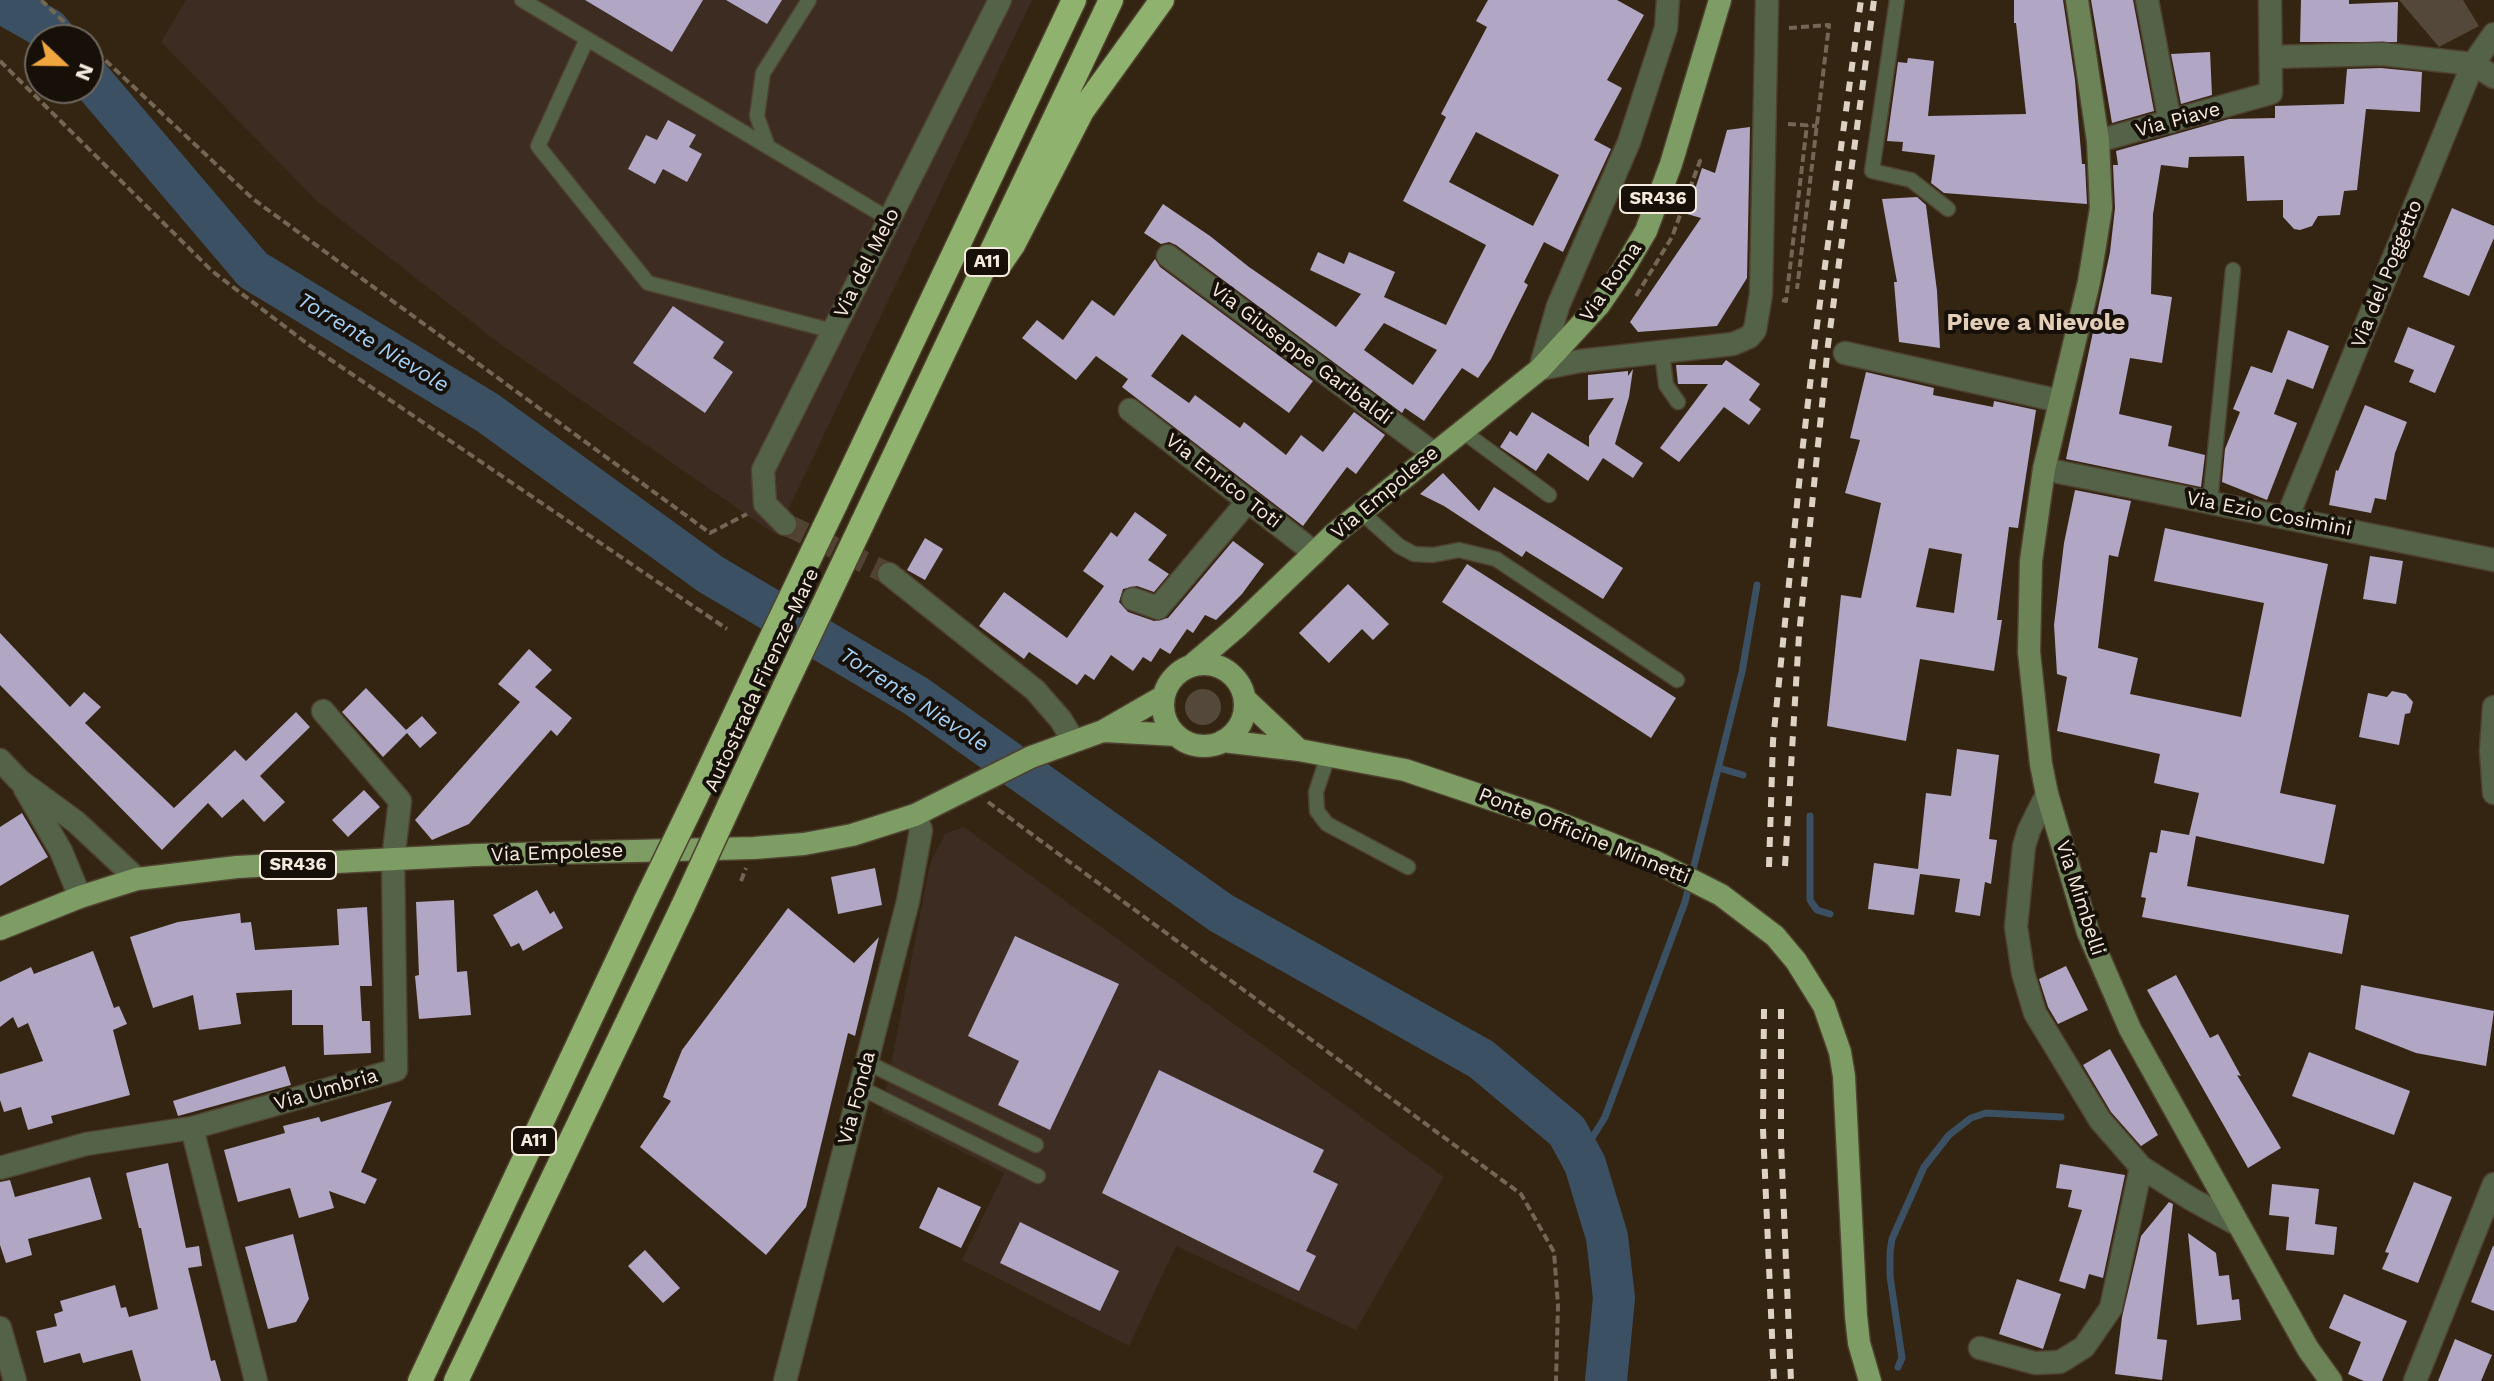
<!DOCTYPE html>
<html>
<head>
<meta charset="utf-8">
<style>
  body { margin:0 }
  #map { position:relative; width:2494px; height:1381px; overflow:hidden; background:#342512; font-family:"Work Sans",sans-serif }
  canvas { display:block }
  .north { position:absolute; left:24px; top:24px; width:80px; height:80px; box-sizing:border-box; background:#161008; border:2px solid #6f675e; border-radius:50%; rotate:112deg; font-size:22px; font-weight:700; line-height:32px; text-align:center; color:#f5eade }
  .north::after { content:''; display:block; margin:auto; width:28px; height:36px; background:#f0a63e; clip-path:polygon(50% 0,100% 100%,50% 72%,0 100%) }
</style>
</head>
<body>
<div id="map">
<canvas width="2494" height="1381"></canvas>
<div class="north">N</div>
</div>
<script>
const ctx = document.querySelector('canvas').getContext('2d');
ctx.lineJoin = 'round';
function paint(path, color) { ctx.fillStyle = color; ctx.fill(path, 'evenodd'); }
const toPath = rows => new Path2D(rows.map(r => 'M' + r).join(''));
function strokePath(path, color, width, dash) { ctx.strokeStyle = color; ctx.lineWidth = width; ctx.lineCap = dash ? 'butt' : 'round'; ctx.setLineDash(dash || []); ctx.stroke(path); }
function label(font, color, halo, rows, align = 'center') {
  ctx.font = font + ' "Work Sans",sans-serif'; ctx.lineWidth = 8; ctx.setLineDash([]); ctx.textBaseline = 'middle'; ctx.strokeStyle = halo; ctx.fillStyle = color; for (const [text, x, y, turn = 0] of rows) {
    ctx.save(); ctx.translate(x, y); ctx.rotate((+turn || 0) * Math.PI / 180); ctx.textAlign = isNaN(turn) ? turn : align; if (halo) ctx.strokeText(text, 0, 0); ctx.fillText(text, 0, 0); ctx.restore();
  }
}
paint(toPath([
  [186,0,1032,0,776,535,499,343,318,202,161,42],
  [964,827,1444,1177,1356,1330,1176,1246,1129,1346,962,1260,1004,1173,882,1111,930,864,945,834]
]), '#3c2c21');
paint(toPath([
  [2399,0,2463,0,2479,26,2439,47],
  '1185 707a18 18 0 1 1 36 0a18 18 0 1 1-36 0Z'
]), '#54483a');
strokePath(toPath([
  [1719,768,1743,775],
  [1810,816,1810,900,1817,910,1830,914],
  [1581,1156,1605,1117,1685,902,1742,672,1757,585],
  [1898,1367,1902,1358,1890,1276,1890,1252,1892,1239,1924,1167,1949,1135,1971,1118,1986,1113,2061,1117]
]), '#3b5063', 7);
strokePath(toPath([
  [0,2,48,29,57,40],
  [88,76,253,270,488,413,710,574,916,696,1221,913,1481,1059,1567,1131,1585,1164,1607,1237,1614,1298,1606,1381]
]), '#3b5063', 42);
paint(toPath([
  [585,0,703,0,672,52],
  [726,0,782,0,767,24],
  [1488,0,1617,0,1644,15,1607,80,1622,88,1594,140,1611,149,1563,252,1544,242,1524,282,1528,285,1491,359,1478,378,1462,368,1424,421,1405,408,1402,413,1176,245,1169,242,1161,244,1144,233,1163,204,1210,236,1249,267,1336,327,1361,294,1310,270,1318,252,1344,264,1349,252,1395,272,1384,297,1446,325,1486,245,1403,201,1446,117,1441,114,1487,27,1476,21],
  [1476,132,1559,175,1533,226,1449,182],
  [1384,323,1437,350,1413,385,1364,350],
  [2014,0,2063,0,2075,80,2082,164,2085,164,2087,204,1944,193,1931,183,1935,155,1902,151,1903,142,1887,141,1898,62,1907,63,1908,58,1934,61,1928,116,2026,114,2016,23,2014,23],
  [2091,0,2133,0,2154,111,2112,123],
  [2301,0,2349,0,2349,4,2398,2,2397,42,2300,42],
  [2210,52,2212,95,2181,104,2171,54],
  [2381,68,2422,72,2420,112,2366,109,2357,190,2344,191,2340,215,2318,216,2312,226,2300,230,2294,229,2283,217,2283,200,2247,201,2244,156,2189,157,2188,168,2161,165,2153,214,2151,294,2172,297,2162,363,2130,358,2119,414,2172,426,2168,446,2205,455,2201,487,2066,459,2110,252,2115,208,2113,165,2118,165,2116,151,2229,119,2275,118,2275,106,2344,104,2347,69],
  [668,120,696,135,689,147,702,154,687,182,663,169,655,184,628,169,646,135,657,140],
  [1750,127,1747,278,1717,326,1638,332,1630,322,1701,218,1687,214,1702,168,1715,173,1727,130],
  [1917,197,1926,205,1937,291,1940,348,1899,342,1894,282,1897,282,1882,199],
  [2452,208,2494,226,2494,238,2469,296,2423,277],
  [1155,259,1160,267,1313,381,1289,413,1182,334,1151,376,1189,403,1195,395,1240,428,1244,422,1286,455,1301,435,1323,452,1354,412,1385,435,1356,474,1347,467,1303,526,1122,387,1128,379,1096,356,1076,380,1022,338,1037,320,1063,340,1092,300,1114,316],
  [673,306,724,342,713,358,733,372,705,413,633,363],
  [2408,327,2455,346,2435,393,2409,382,2414,370,2394,362],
  [2288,330,2329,346,2313,389,2287,379,2274,414,2297,423,2267,500,2222,482,2225,449,2240,412,2233,409,2251,366,2272,373],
  [1726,360,1760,384,1749,400,1761,409,1749,425,1724,407,1679,462,1660,448,1708,384,1678,384,1676,365,1722,365],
  [1633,369,1629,397,1615,444,1643,463,1633,478,1603,458,1588,481,1548,453,1536,471,1500,447,1510,431,1517,436,1532,412,1589,447,1589,436,1614,398,1588,400,1588,375,1628,371,1628,376],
  [1866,372,1934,388,1933,395,1993,407,1994,401,2036,410,2018,528,2009,527,1997,620,2002,620,1994,671,1920,659,1906,741,1827,726,1841,595,1861,598,1881,503,1845,493,1860,440,1850,438],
  [1929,548,1962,554,1954,613,1916,607],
  [2365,405,2407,422,2395,453,2386,500,2375,498,2371,513,2329,505,2336,470,2338,471],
  [1443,473,1479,511,1494,487,1623,568,1603,599,1526,551,1522,557,1444,506,1420,494],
  [2075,490,2131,501,2118,557,2109,555,2098,648,2138,658,2130,694,2241,717,2264,603,2154,581,2165,528,2328,564,2280,793,2336,805,2324,864,2196,836,2187,886,2349,915,2342,954,2142,917,2146,898,2141,897,2150,852,2157,853,2161,830,2189,835,2199,793,2154,783,2160,754,2057,731,2067,677,2057,674,2054,625,2064,543],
  [1135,512,1167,535,1148,560,1169,574,1154,592,1137,586,1123,589,1119,602,1128,612,1154,621,1168,618,1233,541,1264,564,1242,594,1216,620,1205,615,1193,633,1187,629,1170,654,1160,648,1151,662,1143,657,1133,671,1111,655,1094,680,1085,674,1077,685,1029,652,1024,659,979,626,1004,592,1067,638,1104,586,1083,571,1111,532,1117,537],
  [925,538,943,549,925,580,907,570],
  [2370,556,2403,561,2396,604,2363,599],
  [1467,564,1676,698,1651,738,1442,602],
  [1348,584,1389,624,1373,640,1362,629,1329,663,1299,633],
  [0,633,70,707,84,692,101,707,85,723,174,808,235,750,246,761,296,712,310,727,260,776,285,802,264,822,243,799,222,818,208,803,162,850,0,685],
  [529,649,552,670,535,687,572,718,557,736,551,730,469,824,432,840,415,820,520,702,498,684],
  [366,688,406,730,422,716,437,733,420,748,407,733,383,757,342,712],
  [2392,691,2406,694,2413,702,2410,713,2405,714,2399,745,2359,737,2368,693,2387,697],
  [1957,749,1999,755,1989,839,1997,840,1991,884,1985,882,1980,916,1955,912,1960,879,1920,874,1914,915,1868,909,1874,863,1918,869,1926,793,1951,796],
  [364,790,380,807,348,837,332,820],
  [22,813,48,857,0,886,0,827],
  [875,868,882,905,838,914,831,877],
  [537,890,550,914,554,911,563,928,523,951,519,943,511,947,493,915],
  [454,900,457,972,467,971,471,1015,419,1019,415,976,419,975,416,902],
  [367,907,372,986,360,986,362,1021,370,1021,371,1053,324,1055,323,1025,292,1025,292,990,236,993,241,1024,199,1030,193,995,153,1008,130,937,178,922,240,913,241,923,251,922,255,950,339,945,337,909],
  [788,908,854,963,879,937,855,1036,848,1033,806,1207,766,1255,640,1147,671,1101,663,1097,682,1050],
  [1015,936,1119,984,1050,1130,998,1105,1019,1061,968,1036],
  [93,951,114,1008,119,1006,127,1024,113,1030,130,1095,51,1116,53,1123,28,1130,21,1107,4,1112,0,1100,0,1074,43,1061,28,1023,18,1028,13,1017,0,1027,0,982,31,967,34,974],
  [2066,966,2088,1010,2058,1024,2048,1007,2039,979],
  [2176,975,2210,1038,2218,1034,2241,1076,2237,1075,2281,1148,2248,1168,2147,990],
  [2361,985,2494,1011,2486,1066,2416,1053,2355,1029],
  [2110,1049,2158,1135,2141,1146,2111,1112,2083,1065],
  [2309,1052,2410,1091,2394,1135,2292,1096],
  [285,1066,291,1085,178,1116,173,1101],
  [1159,1070,1324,1150,1313,1172,1338,1184,1306,1251,1316,1256,1299,1291,1102,1193],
  [392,1101,361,1172,377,1179,365,1204,329,1191,334,1208,299,1218,290,1188,238,1202,224,1150,285,1133,283,1126,319,1117,321,1122],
  [168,1163,186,1248,199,1246,202,1266,188,1268,211,1361,215,1360,221,1381,141,1381,132,1350,83,1363,80,1353,44,1363,36,1331,57,1326,54,1314,63,1311,60,1301,115,1285,121,1308,126,1307,129,1317,158,1309,141,1228,139,1228,126,1173],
  [2060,1164,2125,1175,2103,1278,2089,1274,2085,1289,2059,1281,2082,1210,2068,1207,2072,1190,2056,1188],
  [90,1177,102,1219,28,1239,32,1255,6,1263,0,1245,0,1182,10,1180,15,1197],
  [2414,1182,2452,1197,2418,1283,2382,1269,2389,1253,2385,1252],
  [2272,1184,2319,1189,2315,1224,2337,1227,2334,1255,2286,1250,2289,1217,2269,1215],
  [938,1187,981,1207,961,1248,919,1228],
  [2169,1202,2173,1204,2157,1339,2167,1340,2162,1380,2115,1374,2122,1317,2141,1236],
  [1020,1222,1119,1271,1100,1311,1000,1263],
  [2188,1233,2216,1253,2219,1276,2229,1275,2232,1300,2239,1299,2241,1320,2197,1325],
  [293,1234,309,1299,296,1322,268,1329,245,1247],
  [2493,1246,2494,1246,2494,1311,2471,1302],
  [645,1250,680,1288,663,1303,628,1266],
  [2017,1279,2061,1294,2043,1349,1999,1334],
  [2344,1294,2407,1321,2382,1381,2364,1381,2348,1374,2361,1342,2329,1328],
  [2455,1339,2492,1355,2481,1381,2438,1381]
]), '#b1a6c3');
strokePath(toPath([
  [785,524,889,574]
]), '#514331', 22, [22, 11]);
const service = toPath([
  [522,0,889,219],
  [1897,0,1872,171,1911,180,1948,209],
  [587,39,538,146,648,283,833,331],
  [768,147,757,116,763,73,809,0],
  [1662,353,1666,385,1678,402],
  [1461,430,1549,495],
  [2210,502,2233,270],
  [1361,512,1399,546,1414,554,1433,555,1459,550,1496,559,1677,680],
  [1328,756,1316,792,1317,811,1327,824,1408,867],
  [866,1062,1036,1145],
  [859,1087,1038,1176]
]);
const minor = toPath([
  [1668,0,1666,28,1629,142,1558,306,1540,369,1580,361,1733,344,1749,337,1755,330,1761,294,1767,0],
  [2147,0,2170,122],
  [2271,57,2382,54,2473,64,2494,77],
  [2098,141,2271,93,2270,0],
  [1168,256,1433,453],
  [1845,353,2060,401],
  [1130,410,1315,553],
  [2044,469,2494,560],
  [2287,518,2473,64,2494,34],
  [785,524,765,504,763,470,1000,0],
  [889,574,1035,690,1061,720,1073,740],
  [1133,599,1158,608,1248,501],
  [2494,707,2491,750,2494,793],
  [0,760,20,781,76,822,137,879],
  [25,789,61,851,80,897],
  [2047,794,2029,830,2024,846,2016,927,2023,973,2035,1013,2100,1120,2141,1167,2191,1199,2237,1224],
  [192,1128,256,1381],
  [0,1168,86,1144,192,1128,396,1070,393,860,400,801,323,711],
  [0,1328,15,1381],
  [1980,1348,2035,1363,2060,1362,2084,1347,2111,1308,2141,1167],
  [785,1381,908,901,921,830,915,815],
  [2415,1381,2494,1184]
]);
const secondary = toPath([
  [2077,0,2098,141,2101,208,2089,282,2044,469,2031,561,2029,652,2041,764,2047,794,2088,932,2130,1029,2308,1349,2331,1381]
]);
const primary = toPath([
  '1163 705a41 41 0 1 1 82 0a41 41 0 1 1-82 0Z',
  [1191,666,1238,626,1334,534,1540,369,1599,305,1623,270,1646,231,1671,164,1720,0],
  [1245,699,1299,750],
  [1104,731,1176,735],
  [1223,741,1299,750,1405,770,1544,817,1656,862],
  [0,929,80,897,137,879,237,867,475,855,754,848,804,844,852,835,915,815,1031,757,1103,731,1164,696],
  [1824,1006,1840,1052,1844,1076,1856,1316,1859,1343,1870,1381]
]);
const motorway = toPath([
  [1000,264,1013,245,1082,111,1162,0],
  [835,505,1074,0],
  [862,524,1111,0],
  [695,799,754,674],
  [729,806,785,686],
  [420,1381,646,900],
  [456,1381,683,906]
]);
strokePath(service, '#4f412f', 17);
strokePath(minor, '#4f412f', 25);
strokePath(secondary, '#4f412f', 25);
strokePath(primary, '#4f412f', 25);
strokePath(motorway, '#4f412f', 27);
strokePath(toPath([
  [41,0,83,40],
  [1789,28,1829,25,1797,289],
  [88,44,253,199,710,533,747,514],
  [0,61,212,271,309,345,727,629],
  [1788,124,1817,126],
  [1636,296,1672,237,1700,161,1697,157],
  [1782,300,1786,301,1807,125],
  [988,802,1521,1194,1554,1252,1558,1305,1556,1381],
  [741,881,746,868]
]), '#746655', 4, [8, 4]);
strokePath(service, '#546348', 14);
strokePath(minor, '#546348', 22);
strokePath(secondary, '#6c8358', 22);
strokePath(primary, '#7e9d64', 22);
strokePath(motorway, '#8fb36f', 24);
strokePath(toPath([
  [1785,866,1799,635,1828,345,1874,0],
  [1769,867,1773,741,1803,445,1817,325,1861,0],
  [1764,1009,1763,1129,1774,1381],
  [1781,1009,1781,1142,1791,1381]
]), '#ded2c5', 6, [10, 10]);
const primaryBridge = toPath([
  [1656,862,1721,895,1775,936,1796,961,1824,1006]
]);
const motorwayBridge = toPath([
  [754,674,835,505],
  [785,686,862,524],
  [646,900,695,799],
  [683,906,729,806]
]);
strokePath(primaryBridge, '#4f412f', 25, []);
strokePath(motorwayBridge, '#4f412f', 27, []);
strokePath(primaryBridge, '#7e9d64', 22);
strokePath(motorwayBridge, '#8fb36f', 24);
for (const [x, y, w] of [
  [1658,199,76],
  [987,262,44],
  [298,865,76],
  [534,1141,44]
]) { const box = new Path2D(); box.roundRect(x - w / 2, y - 14, w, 28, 6); ctx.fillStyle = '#161008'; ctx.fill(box); strokePath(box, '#f5eade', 2); }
label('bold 18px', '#f5eade', null, [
  ["SR436",1658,199],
  ["A11",987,262],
  ["SR436",298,865],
  ["A11",534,1141]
]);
label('20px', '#f5eade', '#161008', [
  ["Via Piave",2178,120,-15],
  ["Via del Melo",867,263,-63],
  ["Via del Poggetto",2387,274,-68],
  ["Via Roma",1611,282,-55],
  ["Via Giuseppe Garibaldi",1301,354,37],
  ["Via Enrico Toti",1223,481,38],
  ["Via Empolese",1385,493,-40],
  ["Via Ezio Cosimini",2269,514,11],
  ["Autostrada Firenze-Mare",762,680,-65],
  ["Ponte Officine Minnetti",1584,836,22],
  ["Via Empolese",557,853,-2],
  ["Via Mimbelli",2080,898,72],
  ["Via Umbria",326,1090,-16],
  ["Via Fonda",857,1098,-75]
]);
label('italic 22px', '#a3cef5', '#161008', [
  ["Torrente Nievole",373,343,31],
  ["Torrente Nievole",914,700,33]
]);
label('bold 24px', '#e3ceb7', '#161008', [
  ["Pieve a Nievole",2036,323]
]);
</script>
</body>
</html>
